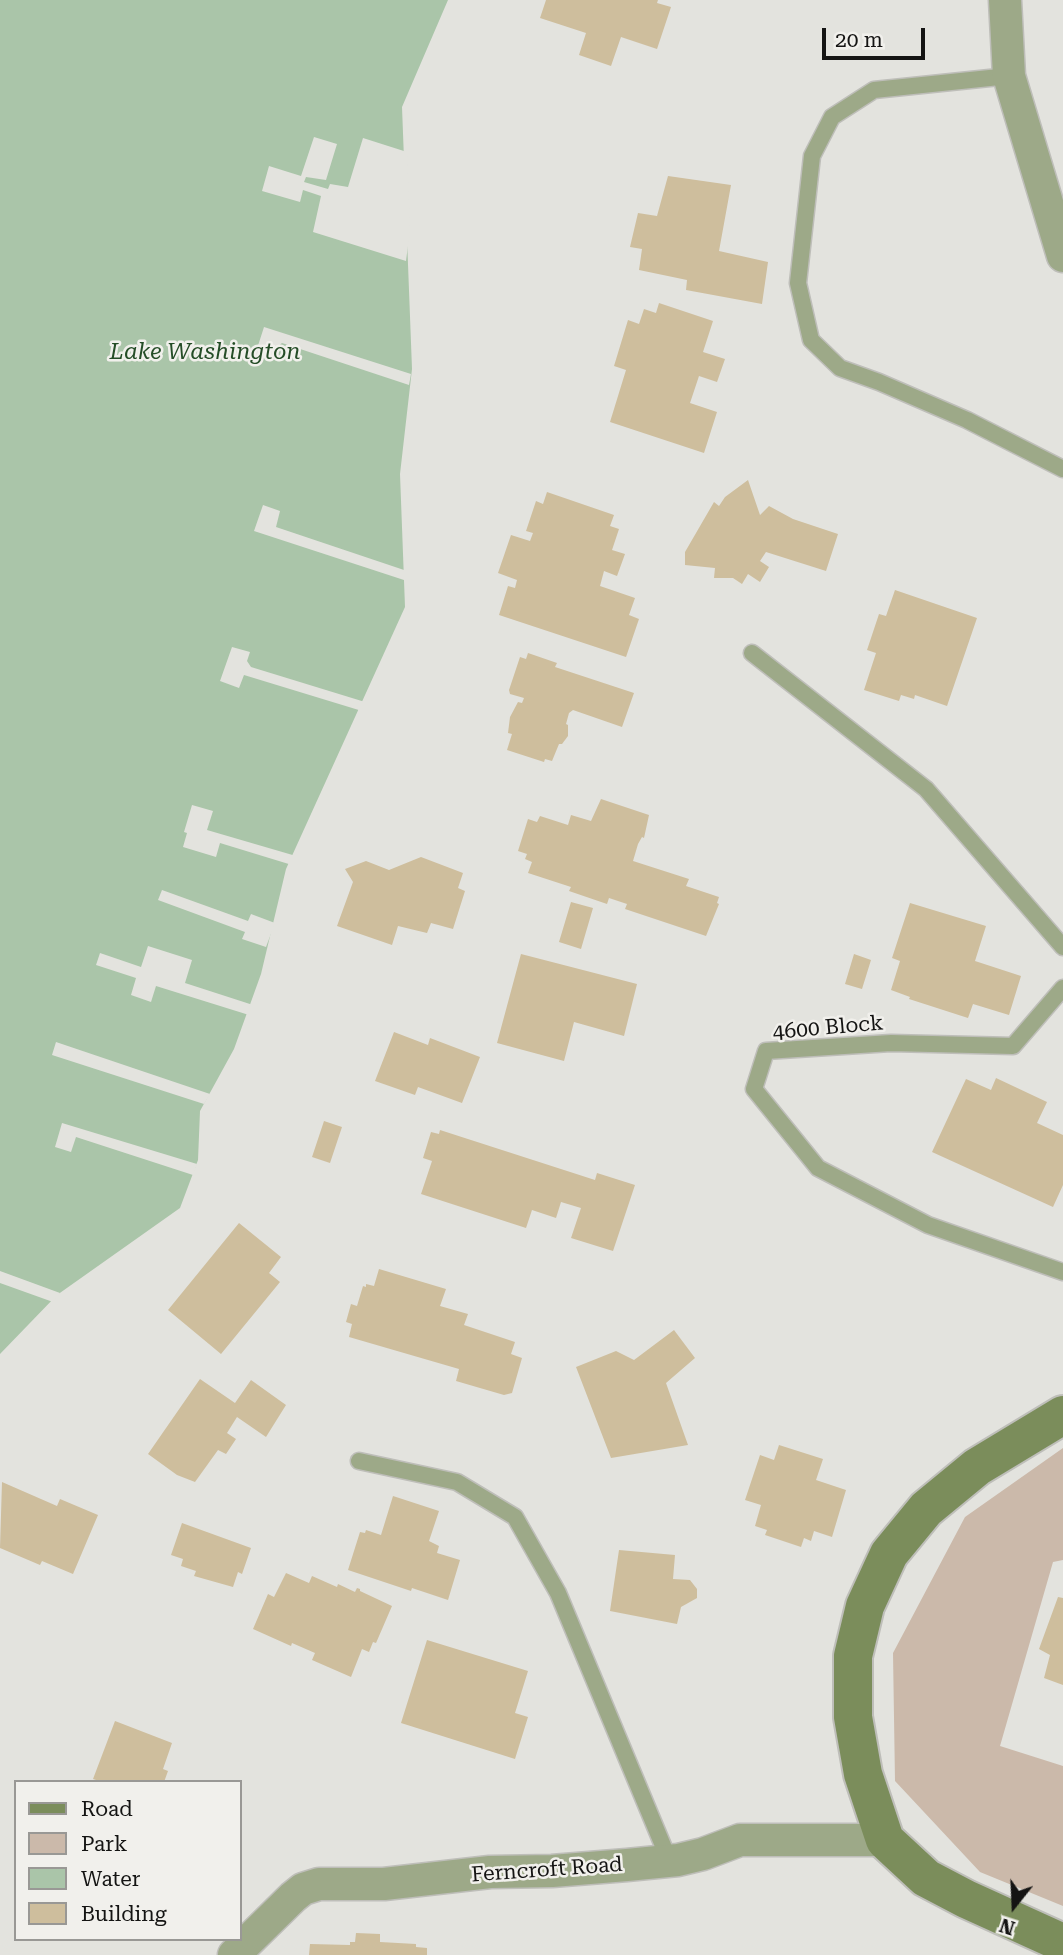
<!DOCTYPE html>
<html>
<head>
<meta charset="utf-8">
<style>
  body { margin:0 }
  #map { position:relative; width:1063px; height:1955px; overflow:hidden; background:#e3e3de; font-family:"Roboto Serif",serif }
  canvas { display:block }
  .legend { position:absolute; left:14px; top:1780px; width:228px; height:161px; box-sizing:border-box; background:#f1f0ec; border:2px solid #999895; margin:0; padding:9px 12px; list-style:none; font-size:21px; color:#141413 }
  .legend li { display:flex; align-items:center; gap:14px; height:35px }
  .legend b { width:35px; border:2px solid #999895 }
  .north { position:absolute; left:979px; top:1871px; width:70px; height:70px; -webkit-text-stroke:5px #f1f0ec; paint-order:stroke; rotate:198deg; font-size:19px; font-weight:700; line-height:28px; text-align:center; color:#141413 }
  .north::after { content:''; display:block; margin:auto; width:24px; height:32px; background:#141413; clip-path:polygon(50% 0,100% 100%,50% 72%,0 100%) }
  .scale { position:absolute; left:822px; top:28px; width:103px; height:32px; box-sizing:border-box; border:4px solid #141413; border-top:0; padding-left:9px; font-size:21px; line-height:24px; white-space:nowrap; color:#141413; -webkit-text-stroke:5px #f1f0ec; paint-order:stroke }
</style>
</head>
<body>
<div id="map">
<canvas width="1063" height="1955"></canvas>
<ul class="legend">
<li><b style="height:9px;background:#7b8d5b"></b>Road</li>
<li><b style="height:19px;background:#cbb9aa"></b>Park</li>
<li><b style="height:19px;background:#aac5a9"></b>Water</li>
<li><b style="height:19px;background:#cebe9d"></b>Building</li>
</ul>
<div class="north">N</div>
<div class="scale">20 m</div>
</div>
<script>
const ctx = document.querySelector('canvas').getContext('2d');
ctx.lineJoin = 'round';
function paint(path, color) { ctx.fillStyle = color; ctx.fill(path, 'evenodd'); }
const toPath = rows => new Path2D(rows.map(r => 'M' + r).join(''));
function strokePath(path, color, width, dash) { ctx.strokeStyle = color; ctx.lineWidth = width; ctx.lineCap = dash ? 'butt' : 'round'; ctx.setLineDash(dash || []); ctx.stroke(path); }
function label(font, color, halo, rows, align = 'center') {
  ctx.font = font + ' "Roboto Serif",serif'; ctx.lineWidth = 5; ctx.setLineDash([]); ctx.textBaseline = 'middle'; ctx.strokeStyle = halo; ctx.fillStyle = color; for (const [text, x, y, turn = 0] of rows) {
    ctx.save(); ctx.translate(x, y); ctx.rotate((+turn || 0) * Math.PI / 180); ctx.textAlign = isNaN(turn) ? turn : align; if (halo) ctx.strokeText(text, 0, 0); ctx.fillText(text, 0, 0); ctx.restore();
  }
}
paint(toPath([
  [1063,1448,1063,1560,1053,1562,1000,1746,1063,1766,1063,1906,980,1872,895,1781,893,1653,965,1517]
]), '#cbb9aa');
paint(toPath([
  [0,0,448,0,402,107,412,369,400,474,405,607,286,869,261,974,234,1049,200,1111,198,1160,180,1208,57,1295,0,1354]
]), '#aac5a9');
paint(toPath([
  [314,137,337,144,326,180,306,177,304,182,328,189,330,184,348,187,363,138,407,152,410,230,406,261,313,232,321,196,303,190,300,202,262,191,269,166,301,176],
  [264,327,411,374,409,385,282,343,277,347,272,360,255,355],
  [263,505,280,511,276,527,407,571,407,581,254,531],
  [232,647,250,652,247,661,251,667,365,702,362,711,244,675,239,688,220,681],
  [192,805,213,811,207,830,296,856,292,865,220,843,216,857,183,847,187,833,184,832],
  [162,890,248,921,251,914,275,923,266,947,242,939,245,932,158,900],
  [148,946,192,960,185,983,253,1005,249,1015,156,986,151,1002,131,995,136,978,96,965,100,953,141,967],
  [56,1042,210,1094,204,1104,52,1055],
  [62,1123,197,1164,193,1175,76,1137,71,1152,55,1147],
  [0,1271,60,1293,53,1302,0,1283]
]), '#e3e3de');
paint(toPath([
  [546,0,658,0,657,3,671,7,657,49,621,37,611,66,579,55,586,33,540,18],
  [668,176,731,185,719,251,768,262,762,304,686,290,687,280,639,270,642,249,630,247,638,213,657,216],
  [659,303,713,321,703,352,725,359,717,382,699,376,690,403,717,412,704,453,610,422,626,370,614,366,628,320,639,324,644,309,656,313],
  [748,480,760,515,769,506,793,519,838,534,826,571,766,552,760,561,769,567,760,582,748,574,742,584,733,578,714,578,715,568,685,565,685,552,714,502,719,506,725,497],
  [547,492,614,515,610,526,619,529,612,550,625,554,617,576,604,571,600,586,635,598,629,615,639,619,626,657,499,615,508,586,515,588,517,580,498,573,511,535,530,541,533,533,526,531,536,501,543,504],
  [895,590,977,618,947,706,915,695,914,699,901,695,899,701,864,690,876,653,867,650,879,614,886,616],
  [528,653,557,663,555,667,634,693,622,727,573,710,569,713,566,724,568,725,568,736,562,744,559,744,552,761,545,759,544,762,507,750,512,734,508,733,510,717,518,702,522,703,524,698,510,694,509,690,520,657,526,659],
  [601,799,649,815,644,838,642,837,638,844,633,861,689,879,686,886,719,897,717,903,719,904,706,936,625,909,627,904,609,898,607,904,569,891,571,887,528,873,532,862,525,859,527,854,518,851,528,819,537,822,540,816,568,825,571,815,591,821],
  [421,857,463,873,458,888,465,891,453,929,431,923,427,933,398,926,392,945,337,926,353,882,345,869,366,861,389,870],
  [571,902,593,908,581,949,559,942],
  [910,903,986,926,975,961,1021,976,1009,1015,973,1004,968,1018,909,999,910,997,891,990,900,961,892,958],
  [521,954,637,984,624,1036,574,1022,564,1061,497,1043],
  [854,954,871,960,862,989,845,984],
  [394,1032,428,1045,430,1038,480,1057,462,1103,418,1087,415,1095,375,1081],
  [996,1078,1047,1102,1037,1123,1063,1135,1063,1185,1053,1207,932,1152,966,1079,991,1090],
  [324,1121,342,1127,330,1163,312,1157],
  [440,1130,595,1180,597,1173,635,1185,613,1251,571,1238,581,1208,561,1202,556,1218,532,1210,526,1228,421,1194,432,1161,423,1158,431,1132,439,1134],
  [239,1223,281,1257,269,1273,280,1282,221,1354,168,1310],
  [379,1269,446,1289,440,1306,468,1314,464,1325,515,1342,511,1354,522,1358,512,1393,504,1395,456,1381,459,1369,349,1337,352,1324,346,1322,351,1304,357,1306,363,1286,366,1287,366,1284,374,1286],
  [674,1330,695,1358,666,1383,688,1445,611,1458,576,1367,616,1351,634,1360],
  [200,1379,235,1403,251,1380,286,1405,266,1437,237,1417,227,1433,236,1439,226,1454,218,1450,195,1482,177,1475,148,1454],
  [779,1445,823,1459,816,1480,846,1490,832,1537,814,1531,811,1541,804,1538,801,1547,765,1535,767,1530,755,1526,761,1505,745,1500,760,1455,774,1460],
  [2,1482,57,1506,60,1499,98,1515,73,1574,42,1561,40,1565,0,1548],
  [393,1496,439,1511,429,1541,439,1546,437,1553,460,1560,448,1600,412,1588,411,1591,348,1570,360,1532,365,1533,366,1530,381,1535],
  [182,1523,251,1548,242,1574,238,1572,233,1587,194,1576,196,1571,181,1566,183,1559,171,1555],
  [619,1550,675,1555,673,1579,690,1580,697,1589,697,1598,681,1607,677,1624,610,1611],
  [286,1573,309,1583,312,1576,337,1587,338,1584,355,1592,357,1588,360,1589,360,1591,392,1606,376,1643,373,1642,369,1652,362,1649,351,1677,312,1660,315,1653,292,1643,291,1646,253,1629,268,1594,274,1597],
  [1058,1597,1063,1598,1063,1685,1044,1678,1050,1655,1039,1649],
  [427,1640,528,1671,515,1713,528,1717,515,1759,401,1723],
  [115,1721,172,1743,163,1769,168,1771,164,1782,102,1782,93,1779],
  [356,1933,380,1934,380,1942,416,1944,416,1947,427,1948,427,1955,309,1955,310,1944,350,1945,350,1942,355,1942]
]), '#cebe9d');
const lane = toPath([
  [1009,76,874,90,832,117,812,156,798,283,811,340,840,368,879,382,967,420,1063,469],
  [752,653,926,789,1063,947],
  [1063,988,1013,1046,891,1043,766,1051,754,1089,818,1168,928,1225,1063,1272],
  [359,1461,457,1482,515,1517,558,1593,669,1860]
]);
const street = toPath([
  [1005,0,1009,76,1063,256],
  [234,1955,293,1897,303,1889,319,1884,384,1884,490,1872,552,1871,627,1865,678,1860,703,1854,740,1840,885,1840]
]);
const secondary = toPath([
  [1063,1415,977,1467,926,1509,889,1554,865,1606,853,1656,853,1717,863,1774,885,1840,926,1878,966,1899,1063,1943]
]);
strokePath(lane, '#bebeb9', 19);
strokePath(street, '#bebeb9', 35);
strokePath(secondary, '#bebeb9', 42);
strokePath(lane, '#9da988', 16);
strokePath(street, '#9da988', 32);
strokePath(secondary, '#7b8d5b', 38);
label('21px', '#141413', '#f1f0ec', [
  ["4600 Block",828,1028,-5],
  ["Ferncroft Road",547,1870,-4]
]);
label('italic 23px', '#254d27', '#f1f0ec', [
  ["Lake Washington",205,352]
]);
</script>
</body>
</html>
